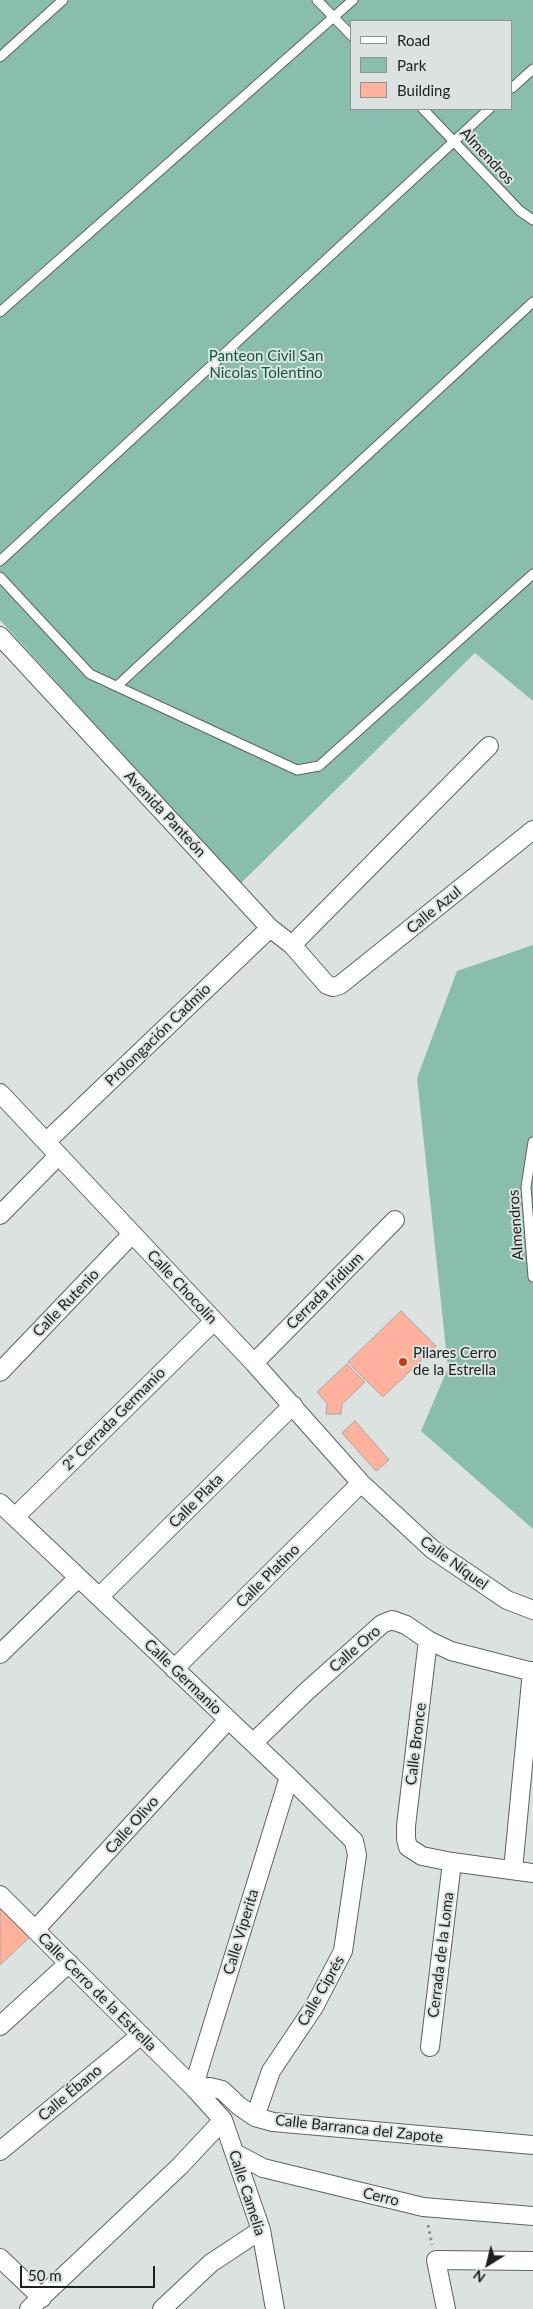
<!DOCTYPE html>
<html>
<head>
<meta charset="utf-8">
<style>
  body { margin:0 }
  #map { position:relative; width:533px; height:2309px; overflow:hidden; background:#dbe2df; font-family:Lato,sans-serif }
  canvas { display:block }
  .legend { position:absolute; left:350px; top:20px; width:162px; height:90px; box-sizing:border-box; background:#dbe2df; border:1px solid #8f9492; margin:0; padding:6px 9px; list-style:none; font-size:15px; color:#1d201f }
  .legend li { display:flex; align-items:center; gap:10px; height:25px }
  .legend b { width:25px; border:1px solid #8f9492 }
  .north { position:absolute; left:463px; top:2239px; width:50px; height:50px; -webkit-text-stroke:4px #dbe2df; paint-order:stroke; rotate:216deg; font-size:14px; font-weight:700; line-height:20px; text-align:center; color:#1d201f }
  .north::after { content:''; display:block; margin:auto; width:18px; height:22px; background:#1d201f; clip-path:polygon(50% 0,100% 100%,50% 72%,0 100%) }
  .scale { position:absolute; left:20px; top:2266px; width:135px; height:22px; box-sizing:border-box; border:2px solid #1d201f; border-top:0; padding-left:6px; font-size:15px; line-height:18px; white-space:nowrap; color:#1d201f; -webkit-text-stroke:4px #dbe2df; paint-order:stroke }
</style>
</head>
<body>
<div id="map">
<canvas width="533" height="2309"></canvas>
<ul class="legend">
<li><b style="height:6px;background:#fff"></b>Road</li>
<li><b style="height:14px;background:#89bdad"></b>Park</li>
<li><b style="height:14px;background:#feb29d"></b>Building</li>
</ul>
<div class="north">N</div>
<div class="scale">50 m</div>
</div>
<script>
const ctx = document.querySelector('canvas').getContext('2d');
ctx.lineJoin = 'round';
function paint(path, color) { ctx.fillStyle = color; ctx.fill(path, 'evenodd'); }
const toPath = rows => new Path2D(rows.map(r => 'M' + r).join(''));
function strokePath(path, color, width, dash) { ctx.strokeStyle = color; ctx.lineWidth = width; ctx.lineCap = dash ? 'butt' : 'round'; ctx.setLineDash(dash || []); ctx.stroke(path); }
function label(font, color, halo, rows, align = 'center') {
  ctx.font = font + ' Lato,sans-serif'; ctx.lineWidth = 4; ctx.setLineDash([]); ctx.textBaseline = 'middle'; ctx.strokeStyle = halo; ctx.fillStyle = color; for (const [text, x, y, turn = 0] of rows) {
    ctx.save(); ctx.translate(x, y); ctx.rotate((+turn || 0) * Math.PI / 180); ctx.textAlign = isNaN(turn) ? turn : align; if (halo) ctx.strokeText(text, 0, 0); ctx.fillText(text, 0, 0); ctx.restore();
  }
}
paint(toPath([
  [0,0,533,0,533,701,475,653,240,884,0,620],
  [352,21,512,21,512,109,352,109],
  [533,945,533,1529,421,1431,448,1368,417,1078,457,971]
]), '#89bdad');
const building = toPath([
  [401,1311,436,1346,383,1397,348,1362,401,1311],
  [347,1364,365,1382,342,1404,341,1414,326,1414,327,1403,317,1392,347,1364],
  [355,1421,389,1460,376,1471,342,1433,355,1421],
  [0,1902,33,1934,0,1965,0,1902]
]);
paint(building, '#feb29d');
strokePath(building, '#aaa3a1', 1);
const service = toPath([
  [317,0,352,36],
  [0,57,63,0],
  [512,88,533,69],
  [423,109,520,211,533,220],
  [0,312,353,0],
  [0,561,489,109],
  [0,577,90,674,297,770,319,766,533,574],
  [117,686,533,302],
  [533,1142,526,1187,533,1277]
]);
const minor = toPath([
  [0,636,270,928,292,945,327,985,333,987,340,985,533,830],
  [292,945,489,746],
  [0,1093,254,1363,361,1483,432,1549,507,1600,533,1610],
  [46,1142,270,928],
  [0,1215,58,1156],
  [254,1363,395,1220],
  [0,1372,132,1234],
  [0,1503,289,1777,354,1841,357,1855,343,1951,314,2007,271,2071,255,2117],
  [15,1517,214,1321],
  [99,1597,293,1405],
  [428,1640,406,1826,406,1839,408,1847,422,1856,452,1862,533,1873],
  [0,1654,78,1578],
  [174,1669,361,1483],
  [253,1743,307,1691,382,1624,392,1620,406,1625,428,1640,451,1651,533,1672],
  [513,1870,532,1671],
  [0,1895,195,2089,223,2120,261,2230,275,2309],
  [35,1930,228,1720],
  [0,2026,69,1963],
  [430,2047,452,1862],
  [195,2089,210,2087,222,2090,239,2106,255,2117,273,2122,533,2145],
  [195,2089,198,2072,289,1777],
  [0,2151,141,2035],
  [235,2153,263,2168,423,2207,533,2216],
  [0,2258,42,2298],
  [29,2309,180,2166,223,2120],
  [162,2309,211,2263,261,2230],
  [446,2309,436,2260,533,2261]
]);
strokePath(service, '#5c6361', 11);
strokePath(minor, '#5c6361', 20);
strokePath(toPath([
  [428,2225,432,2245]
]), '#8b908e', 3, [2.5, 4]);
strokePath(service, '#fff', 9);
strokePath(minor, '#fff', 18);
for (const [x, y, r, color] of [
  [403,1362,5,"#c83f15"]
]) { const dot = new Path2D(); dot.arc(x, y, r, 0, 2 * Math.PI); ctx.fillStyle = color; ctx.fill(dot); strokePath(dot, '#dbe2df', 2); }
label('15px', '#1d201f', '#dbe2df', [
  ["Almendros",487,156,47],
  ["Avenida Panteón",165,814,47],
  ["Calle Azul",434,910,-39],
  ["Prolongación Cadmio",158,1035,-44],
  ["Almendros",516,1225,-94],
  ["Calle Chocolín",182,1287,47],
  ["Cerrada Iridium",325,1291,-45],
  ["Calle Rutenio",66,1303,-46],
  ["2ª Cerrada Germanio",114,1419,-45],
  ["Calle Plata",196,1501,-45],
  ["Calle Níquel",454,1563,36],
  ["Calle Platino",268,1576,-45],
  ["Calle Oro",355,1649,-41],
  ["Calle Germanio",183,1677,44],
  ["Calle Bronce",416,1744,-83],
  ["Calle Olivo",132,1825,-48],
  ["Calle Viperita",241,1932,-73],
  ["Cerrada de la Loma",441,1955,-83],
  ["Calle Ciprés",321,1991,-60],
  ["Calle Cerro de la Estrella",97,1992,45],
  ["Calle Ébano",70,2093,-40],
  ["Calle Barranca del Zapote",359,2129,6],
  ["Calle Camelia",247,2193,72],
  ["Cerro",381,2197,13]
]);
label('15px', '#0f5a49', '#dbe2df', [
  ["Panteon Civil San",266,356],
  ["Nicolas Tolentino",266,373]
]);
label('15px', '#1d201f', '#dbe2df', [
  ["Pilares Cerro",413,1353],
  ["de la Estrella",413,1370]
], 'left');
</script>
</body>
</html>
